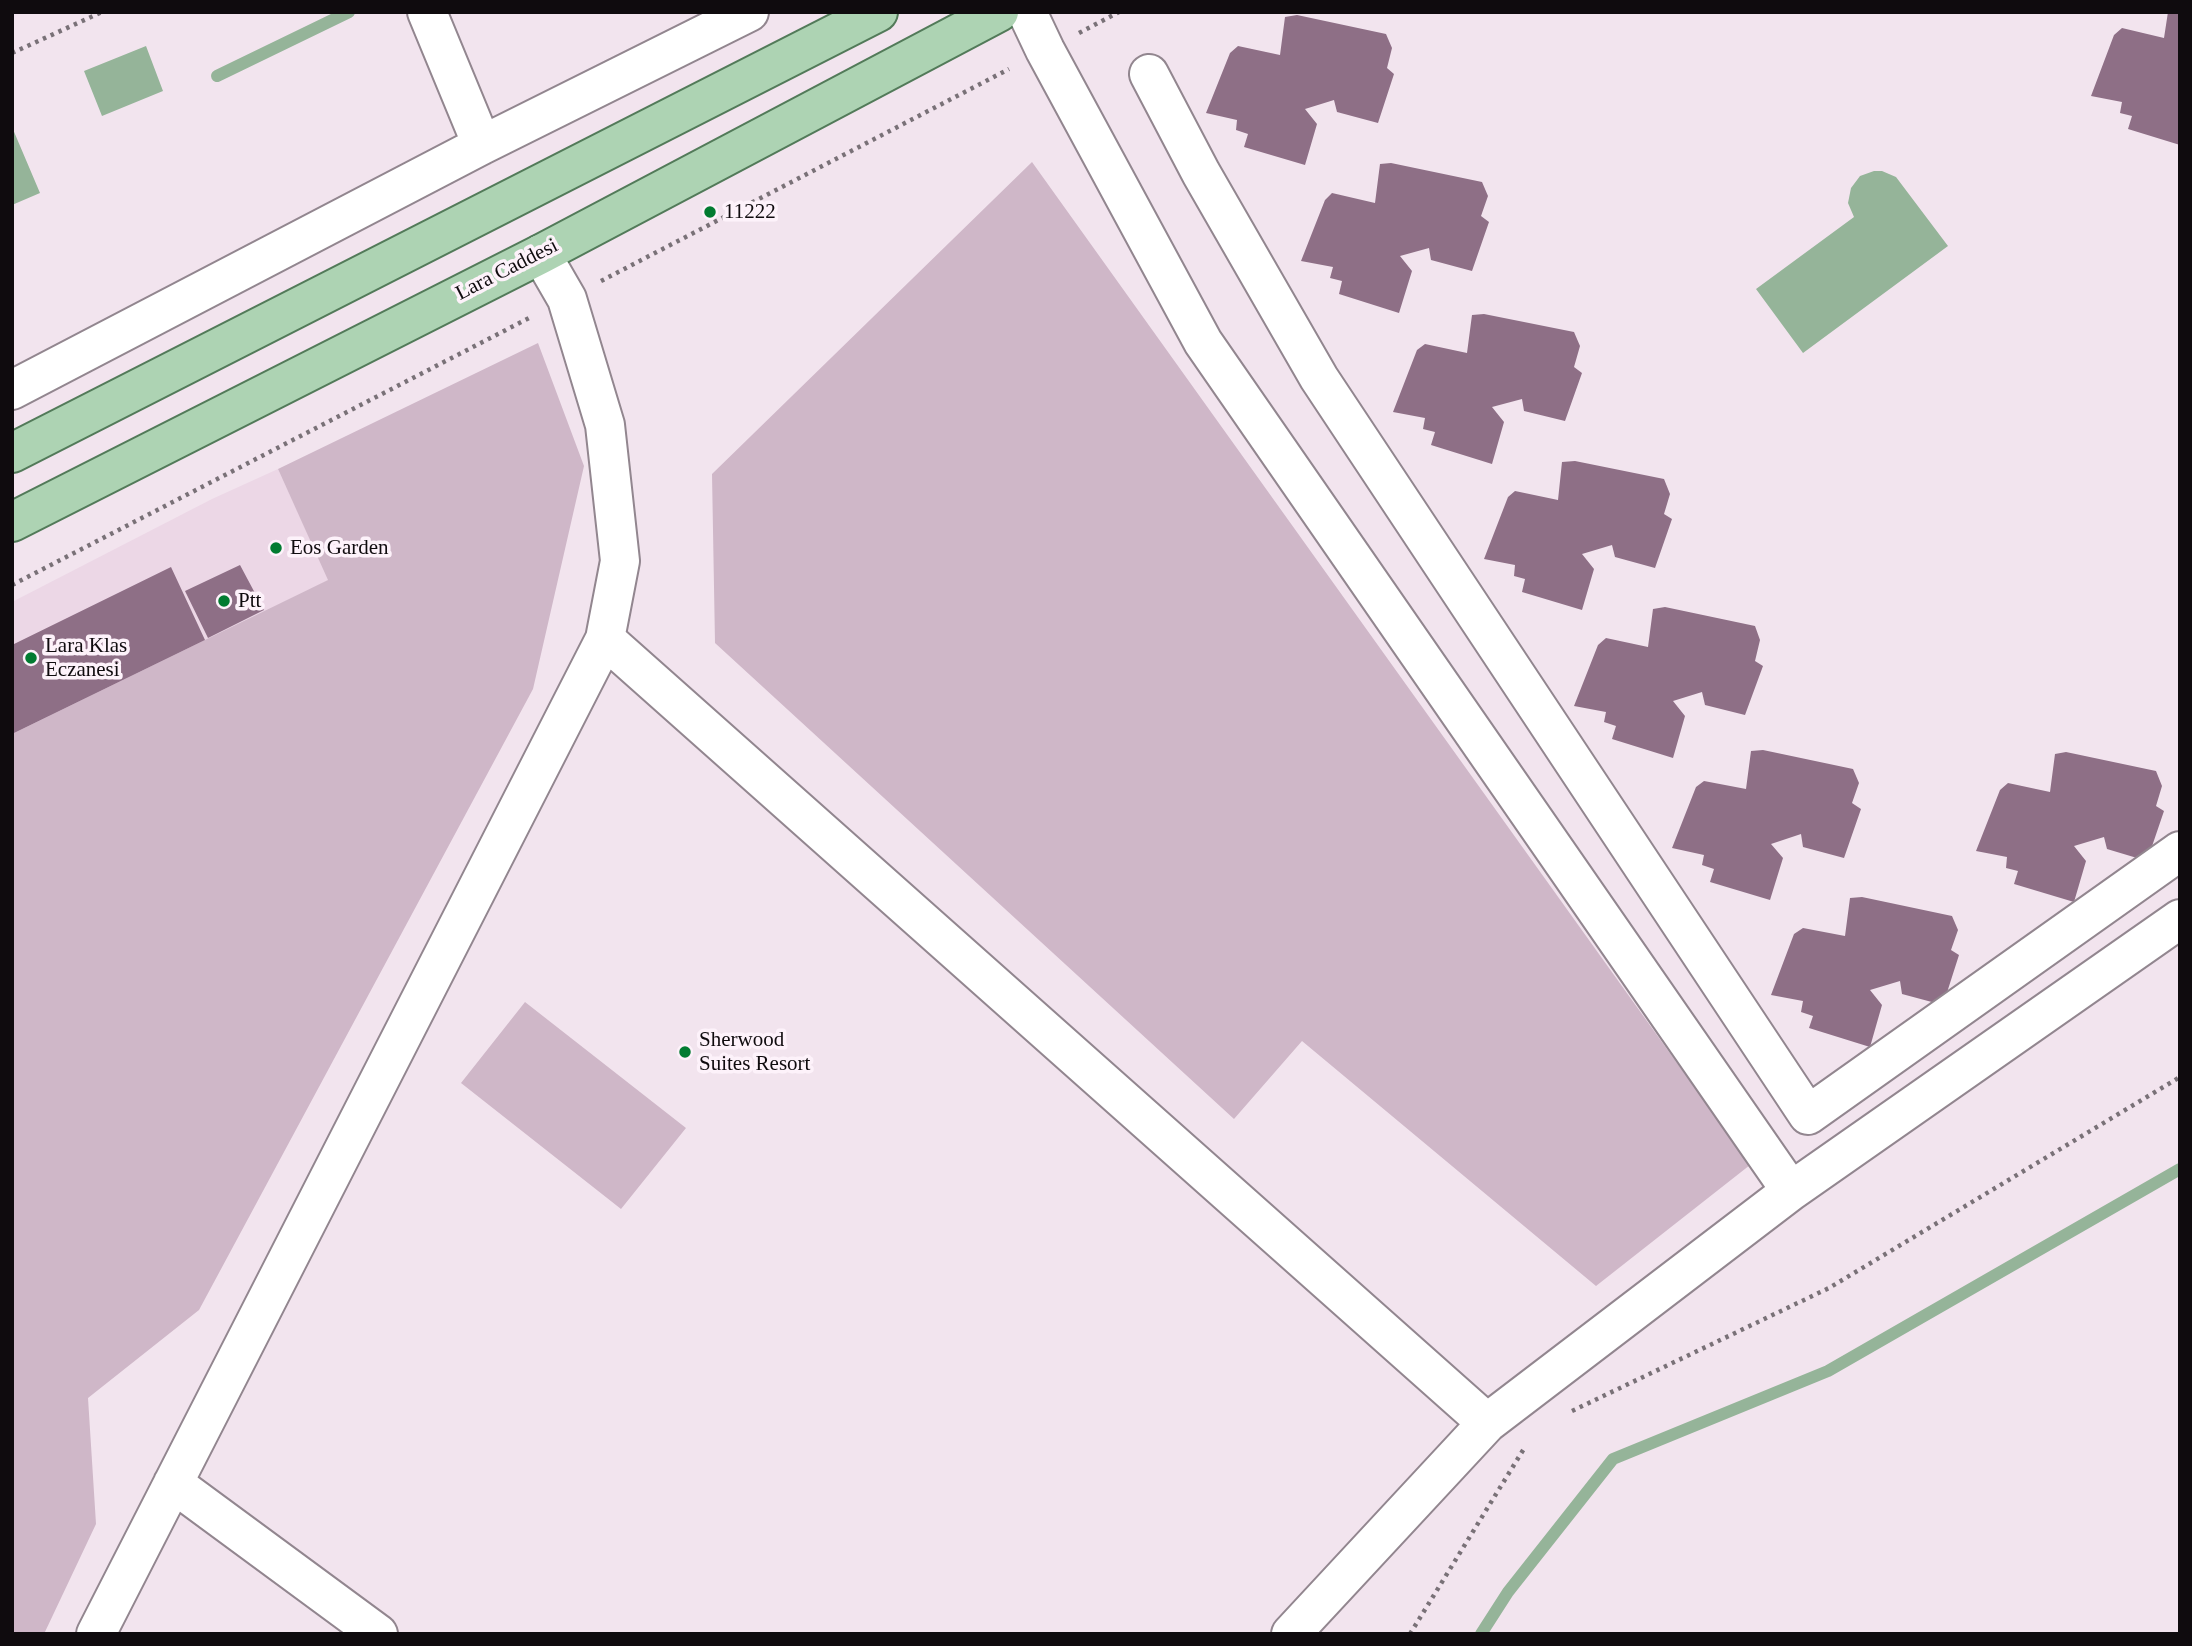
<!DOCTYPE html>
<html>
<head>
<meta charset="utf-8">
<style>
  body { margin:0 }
  #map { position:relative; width:2192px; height:1646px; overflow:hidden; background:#f2e4ee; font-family:"Times New Roman",serif }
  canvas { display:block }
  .frame { position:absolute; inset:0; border:14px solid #0f0b0e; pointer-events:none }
</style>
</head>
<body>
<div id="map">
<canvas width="2192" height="1646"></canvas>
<div class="frame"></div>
</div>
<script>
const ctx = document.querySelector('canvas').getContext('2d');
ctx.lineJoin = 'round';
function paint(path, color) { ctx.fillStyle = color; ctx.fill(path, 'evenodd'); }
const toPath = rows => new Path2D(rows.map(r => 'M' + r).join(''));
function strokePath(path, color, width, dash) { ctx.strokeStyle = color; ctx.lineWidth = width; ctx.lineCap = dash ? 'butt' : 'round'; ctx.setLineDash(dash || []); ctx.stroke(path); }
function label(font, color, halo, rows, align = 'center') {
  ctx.font = font + ' "Times New Roman",serif'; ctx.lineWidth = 7; ctx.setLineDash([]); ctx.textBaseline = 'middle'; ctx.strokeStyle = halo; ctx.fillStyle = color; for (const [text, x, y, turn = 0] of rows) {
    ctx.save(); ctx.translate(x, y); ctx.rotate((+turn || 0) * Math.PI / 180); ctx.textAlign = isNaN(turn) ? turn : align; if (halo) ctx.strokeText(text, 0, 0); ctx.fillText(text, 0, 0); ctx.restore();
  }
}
paint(toPath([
  [278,469,329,580,12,734,12,602,212,499]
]), '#ecd7e6');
paint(toPath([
  [1032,162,1750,1165,1596,1286,1302,1041,1234,1119,715,643,712,474],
  [538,343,584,466,533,689,199,1310,88,1398,96,1524,44,1634,12,1634,12,734,328,580,278,469],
  [525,1002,686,1128,621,1209,461,1083]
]), '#cfb7c8');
paint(toPath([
  [146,46,163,91,102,116,84,71],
  [12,127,40,193,12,205],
  [1874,171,1882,171,1896,177,1948,246,1803,353,1756,289,1854,217,1848,203,1851,188,1860,176]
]), '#95b499');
strokePath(toPath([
  [217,76,349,12],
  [1481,1634,1508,1592,1613,1459,1828,1371,2180,1169]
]), '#95b499', 12);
paint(toPath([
  [2168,12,2180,12,2180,145,2128,129,2132,116,2120,113,2122,102,2091,96,2114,35,2122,28,2164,38],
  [1297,15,1386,34,1392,48,1387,68,1394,74,1378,123,1337,112,1334,100,1305,109,1317,124,1305,165,1244,147,1248,134,1236,130,1237,120,1206,113,1230,53,1238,46,1280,55,1285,17],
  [1391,163,1482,182,1488,196,1481,216,1489,222,1472,271,1431,260,1429,248,1400,256,1412,271,1399,313,1339,294,1342,281,1330,278,1333,267,1301,261,1325,200,1332,193,1375,203,1380,164],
  [1484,314,1574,332,1580,346,1574,367,1582,373,1565,421,1524,411,1522,399,1492,407,1504,422,1492,464,1431,445,1435,432,1423,429,1425,418,1393,412,1417,350,1425,344,1467,353,1472,315],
  [1575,461,1664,479,1670,494,1664,514,1672,519,1655,568,1615,557,1612,545,1582,554,1594,569,1582,610,1522,592,1525,579,1514,576,1515,565,1484,559,1508,497,1515,491,1558,500,1562,462],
  [240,565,264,610,208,638,185,591],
  [171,567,205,640,12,734,12,645],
  [1665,607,1755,626,1760,640,1755,661,1763,666,1745,715,1705,705,1702,692,1673,701,1685,716,1673,758,1612,739,1616,726,1604,722,1606,712,1574,706,1598,645,1606,638,1648,647,1653,609],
  [1763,750,1853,769,1859,783,1852,803,1861,809,1844,858,1803,847,1801,834,1771,844,1783,858,1770,900,1710,882,1714,869,1702,865,1704,855,1672,848,1696,787,1704,781,1746,789,1751,751],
  [2066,752,2156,771,2162,786,2156,806,2164,811,2147,861,2107,849,2104,837,2074,846,2086,861,2074,902,2014,884,2018,871,2006,868,2007,857,1976,851,2000,790,2008,783,2050,792,2055,754],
  [1862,897,1952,916,1958,930,1951,950,1959,955,1943,1005,1902,994,1900,981,1870,990,1882,1005,1870,1047,1809,1028,1813,1016,1801,1012,1803,1001,1771,995,1794,934,1803,928,1845,936,1850,898]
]), '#8e6f86');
const minor = toPath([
  [427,12,482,145],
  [1027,12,1045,50,1203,342,1791,1191],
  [1149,74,1201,173,1319,378,1808,1115,2180,851],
  [12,390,482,145,749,12],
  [605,639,1487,1423],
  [173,1483,378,1634],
  [96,1634,605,639,620,561,605,425,567,299,541,254],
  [1291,1634,1487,1423,1791,1191,2180,919]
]);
const major = toPath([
  [12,453,878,12],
  [12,522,541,254,999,12]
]);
strokePath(minor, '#92868f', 42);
strokePath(major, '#527a59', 42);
strokePath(toPath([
  [1079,33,1119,12],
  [12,53,102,12],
  [601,281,1009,69],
  [12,585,531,317],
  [1572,1411,1829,1288,2180,1077],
  [1410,1634,1525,1447]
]), '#797177', 4.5, [3.5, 5]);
strokePath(minor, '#fff', 38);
strokePath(major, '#add3b3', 38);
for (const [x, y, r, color] of [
  [710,212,7,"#027b31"],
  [276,548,7,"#027b31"],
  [224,601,7,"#027b31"],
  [31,658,7,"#027b31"],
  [685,1052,7,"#027b31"]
]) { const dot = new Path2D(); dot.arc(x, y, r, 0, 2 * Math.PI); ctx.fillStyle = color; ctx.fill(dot); strokePath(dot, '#fdf2fa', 2.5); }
label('21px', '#0f0b0e', '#fdf2fa', [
  ["11222",724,212],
  ["Eos Garden",290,548],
  ["Ptt",238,601],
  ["Lara Klas",45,646],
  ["Eczanesi",45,670],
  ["Sherwood",699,1040],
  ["Suites Resort",699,1064]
], 'left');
label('21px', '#0f0b0e', '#fdf2fa', [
  ["Lara Caddesi",507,270,-27]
]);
</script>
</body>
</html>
